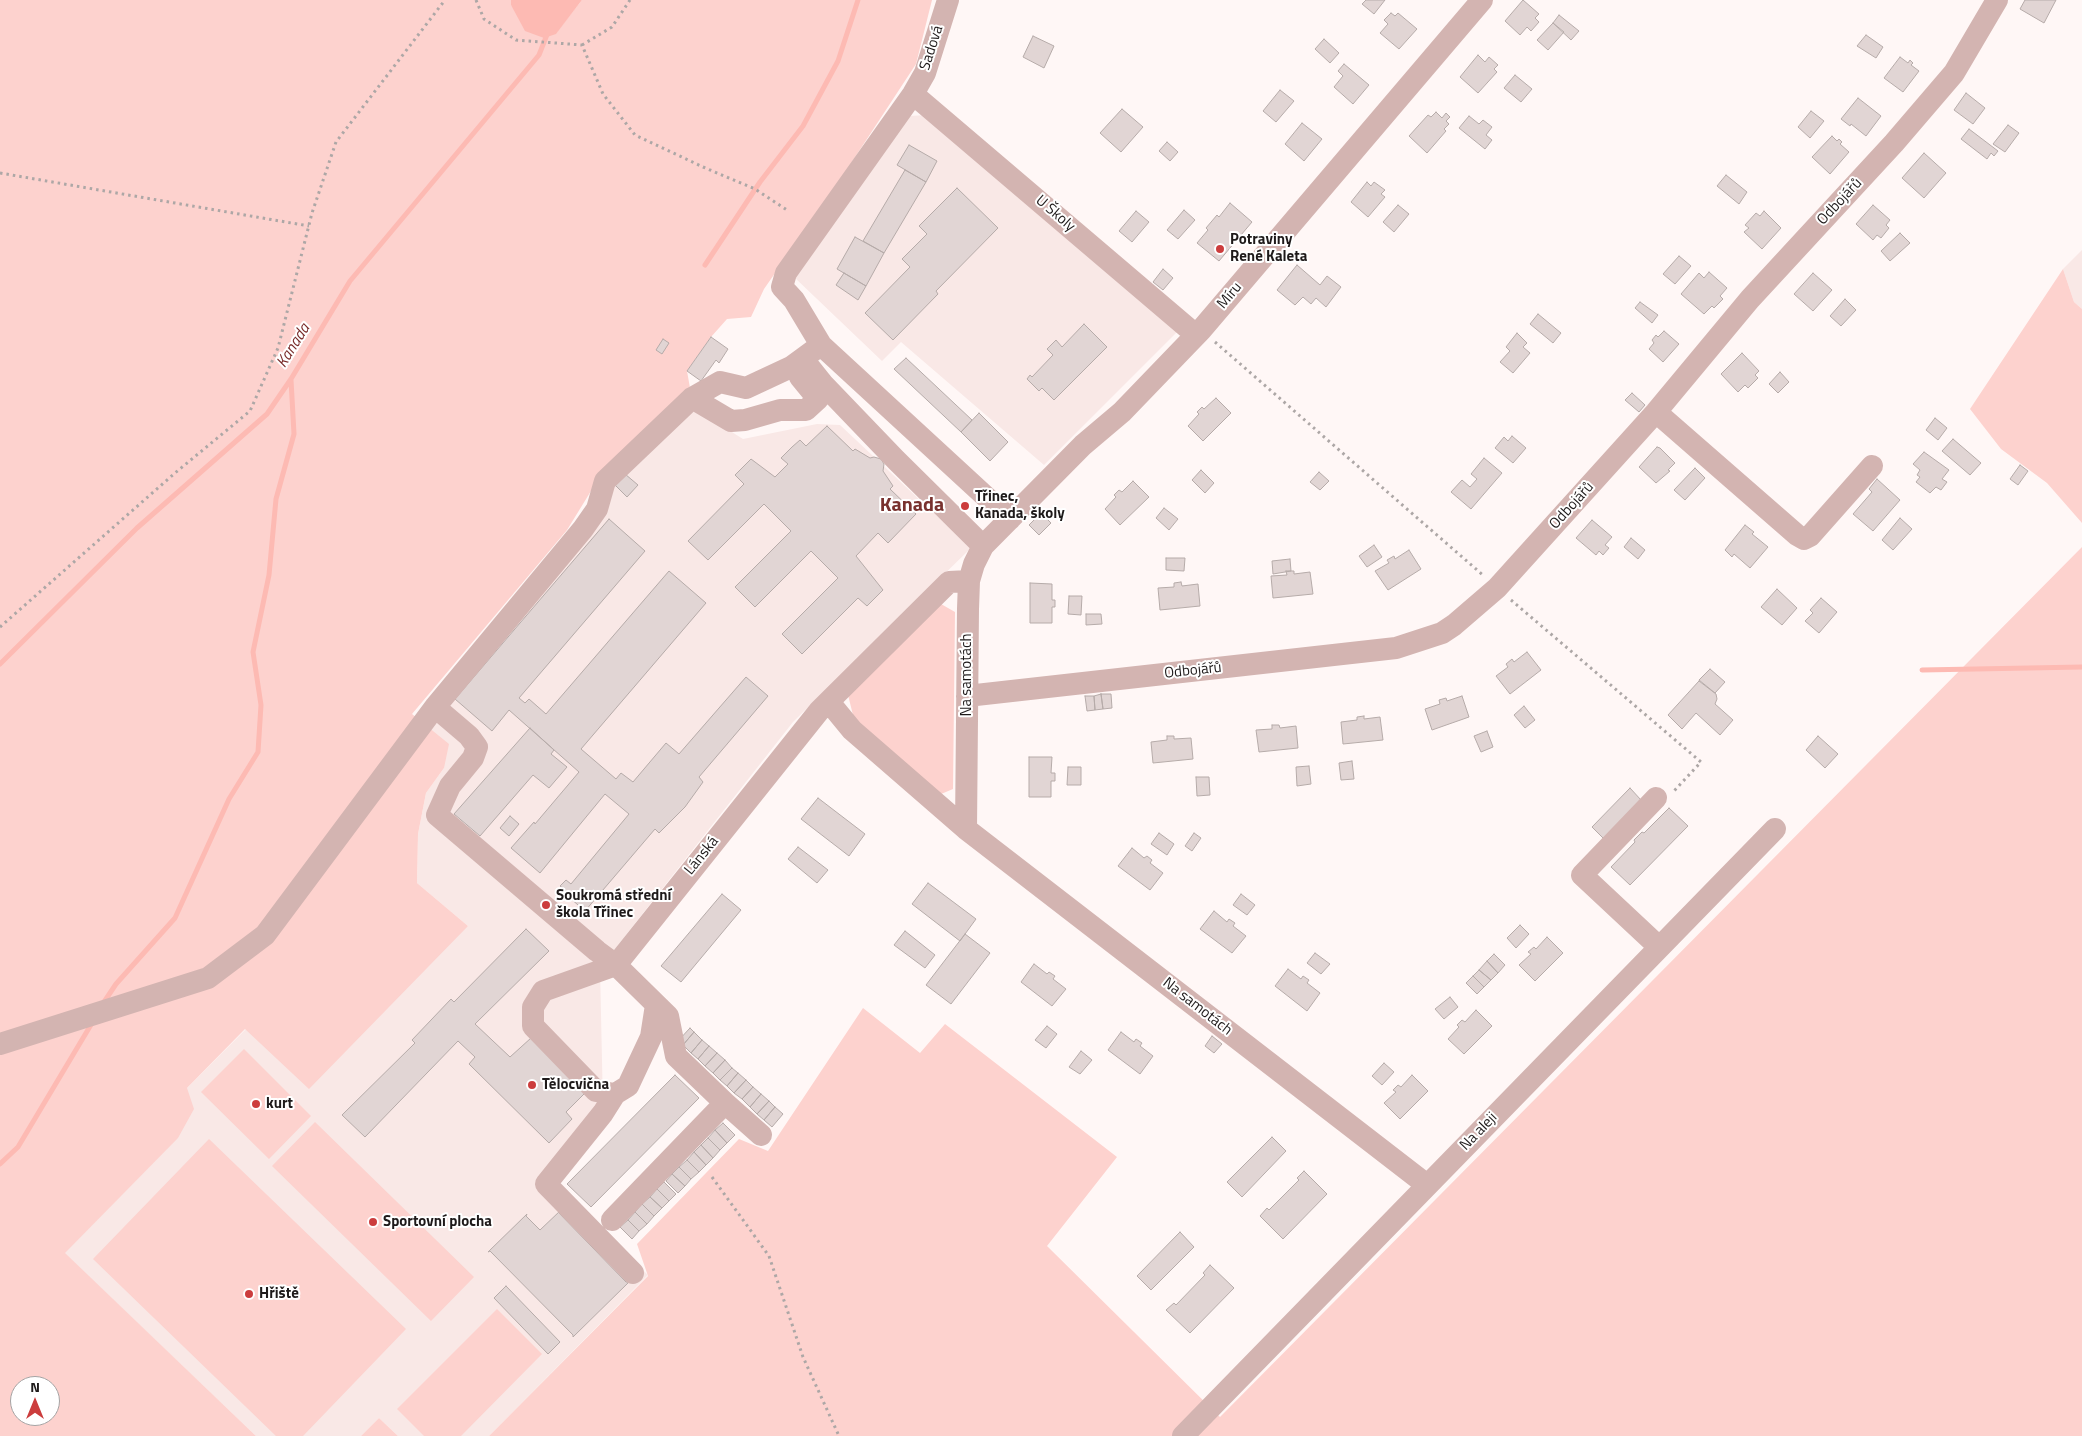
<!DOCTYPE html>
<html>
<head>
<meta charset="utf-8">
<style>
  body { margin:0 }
  #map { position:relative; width:2082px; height:1436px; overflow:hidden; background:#fff7f6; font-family:"Titillium Web",sans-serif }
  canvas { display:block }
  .north { position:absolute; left:10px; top:1376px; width:50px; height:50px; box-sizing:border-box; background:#fff; border:1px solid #a5a3a3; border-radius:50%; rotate:0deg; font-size:14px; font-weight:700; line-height:20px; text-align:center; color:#1e1a1a }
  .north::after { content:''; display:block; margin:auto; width:18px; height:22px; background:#cc3d3d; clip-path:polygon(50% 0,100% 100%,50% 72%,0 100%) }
</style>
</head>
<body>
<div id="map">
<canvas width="2082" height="1436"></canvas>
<div class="north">N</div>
</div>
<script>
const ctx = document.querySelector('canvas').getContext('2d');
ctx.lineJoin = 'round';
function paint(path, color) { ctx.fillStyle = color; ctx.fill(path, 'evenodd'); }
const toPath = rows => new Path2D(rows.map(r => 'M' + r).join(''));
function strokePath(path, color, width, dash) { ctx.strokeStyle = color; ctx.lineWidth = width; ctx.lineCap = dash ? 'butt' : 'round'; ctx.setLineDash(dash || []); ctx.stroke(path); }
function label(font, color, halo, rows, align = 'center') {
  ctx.font = font + ' "Titillium Web",sans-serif'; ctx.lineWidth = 4; ctx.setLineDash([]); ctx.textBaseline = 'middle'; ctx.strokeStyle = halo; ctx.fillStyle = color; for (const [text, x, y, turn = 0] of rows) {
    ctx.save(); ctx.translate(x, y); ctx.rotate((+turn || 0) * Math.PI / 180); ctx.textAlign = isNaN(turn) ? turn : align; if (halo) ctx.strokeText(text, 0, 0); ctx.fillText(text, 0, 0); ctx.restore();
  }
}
paint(toPath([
  [928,115,1177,332,1044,465,901,342,882,361,794,277,909,116],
  [2082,250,2082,309,2074,302,2063,269],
  [692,407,743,439,817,424,840,425,971,548,793,722,600,968,603,1107,544,1173,648,1275,489,1436,398,1436,379,1418,361,1436,256,1436,64,1253,177,1138,187,1088,246,1029,468,926,417,883,418,834,426,793,444,768,426,726,613,484]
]), '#f9e8e6');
paint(toPath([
  [0,0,511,0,511,5,556,33,582,0,932,0,916,64,842,177,764,289,751,317,727,319,711,337,687,371,690,388,599,478,567,530,412,714,449,744,444,768,426,793,418,834,417,883,468,926,309,1089,245,1029,187,1088,194,1109,178,1138,65,1253,256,1436,0,1436],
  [20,1386,50,1386,50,1416,20,1416],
  [2063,269,2074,302,2082,309,2082,523,2047,483,2001,449,1970,409],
  [2082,547,2082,1436,489,1436,648,1276,637,1244,739,1139,768,1151,863,1008,920,1053,945,1024,1117,1157,1047,1246,1220,1417],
  [941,604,955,612,953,789,934,797,856,727,848,695],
  [244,1049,311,1116,269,1159,201,1092],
  [315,1122,474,1277,431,1321,272,1166],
  [209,1139,406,1329,303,1436,276,1436,93,1259],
  [497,1309,542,1354,461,1436,424,1436,397,1409],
  [379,1418,398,1436,361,1436]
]), '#fdd2ce');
paint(toPath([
  [511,0,582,0,556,34,544,38,525,31,511,5]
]), '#fdbab3');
strokePath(toPath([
  [705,265,760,182,803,126,838,61,858,0],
  [0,664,137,528,267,414,291,379,350,281,539,55,548,32],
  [1922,670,2082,667],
  [104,1002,116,984,175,918,229,799,258,752,261,705,253,652,269,575,276,499,294,434,291,380],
  [0,1164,18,1147,92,1023]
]), '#fdbab3', 5);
const building = toPath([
  [1366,0,1385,0,1374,14,1362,4,1366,0],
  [1523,0,1539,14,1535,18,1539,22,1531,31,1527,27,1520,35,1505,21,1523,0],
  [2025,0,2056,0,2044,23,2020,9,2025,0],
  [1391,13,1395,16,1398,13,1417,29,1399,49,1380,33,1388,24,1384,20,1391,13],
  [1559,15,1579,31,1571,40,1553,23,1559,15],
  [1553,23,1564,32,1548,50,1537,40,1553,23],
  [1866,35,1883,47,1876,58,1857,46,1866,35],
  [1033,36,1054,46,1044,68,1023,57,1033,36],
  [1324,39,1339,53,1330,63,1315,49,1324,39],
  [1478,55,1485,62,1489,57,1498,65,1494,69,1497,72,1478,93,1460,77,1478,55],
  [1900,57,1908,63,1910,60,1913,63,1911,65,1919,71,1903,92,1884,78,1900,57],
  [1344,64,1369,85,1353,104,1334,87,1343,76,1338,71,1344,64],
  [1515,75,1532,89,1521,102,1504,88,1515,75],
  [1280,90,1294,101,1276,122,1263,111,1280,90],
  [1966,93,1985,108,1973,124,1954,110,1966,93],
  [1858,98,1881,116,1866,136,1851,124,1850,126,1841,119,1858,98],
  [1122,109,1143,127,1121,152,1100,133,1122,109],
  [1811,111,1824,121,1810,138,1798,127,1811,111],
  [1436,112,1442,118,1446,113,1450,117,1446,121,1449,124,1444,129,1446,131,1427,153,1409,136,1428,115,1431,117,1436,112],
  [1469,116,1479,124,1483,120,1492,127,1486,135,1492,140,1485,149,1459,128,1469,116],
  [1302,123,1322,139,1304,161,1285,144,1302,123],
  [2008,125,2019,133,2005,152,1993,144,2008,125],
  [1969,129,1998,151,1994,156,1991,153,1987,159,1961,139,1969,129],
  [1832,136,1837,141,1839,139,1842,142,1840,144,1849,152,1830,174,1812,157,1832,136],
  [1167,142,1178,152,1170,161,1159,151,1167,142],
  [909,145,937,161,926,182,897,165,909,145],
  [1924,153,1946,173,1924,198,1902,178,1924,153],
  [905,170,926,182,884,253,863,241,905,170],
  [1726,175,1747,192,1739,204,1717,186,1726,175],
  [1367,182,1371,186,1374,182,1385,190,1381,194,1385,197,1368,217,1351,202,1367,182],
  [957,188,998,228,936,291,938,294,893,340,865,313,910,267,902,259,927,234,919,226,957,188],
  [1230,203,1252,222,1219,261,1197,243,1208,230,1206,228,1217,215,1219,217,1230,203],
  [1398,205,1409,214,1394,232,1383,222,1398,205],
  [1873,205,1890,220,1886,225,1889,228,1881,238,1877,235,1873,240,1856,224,1873,205],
  [1184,210,1195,220,1178,239,1167,230,1184,210],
  [1136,211,1149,222,1132,242,1119,231,1136,211],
  [1764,211,1781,228,1762,249,1744,232,1749,228,1745,225,1756,213,1760,216,1764,211],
  [1900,233,1910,243,1890,261,1881,251,1900,233],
  [855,237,884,253,866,286,837,269,855,237],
  [1679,256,1691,266,1675,284,1663,274,1679,256],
  [1297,265,1320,285,1327,276,1341,287,1326,307,1316,298,1311,304,1303,297,1295,305,1277,290,1297,265],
  [1163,269,1173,278,1163,290,1153,282,1163,269],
  [1709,272,1727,288,1720,296,1723,299,1714,308,1712,306,1704,314,1681,294,1699,273,1704,278,1709,272],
  [844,273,866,286,858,300,836,285,844,273],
  [1813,273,1832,290,1813,311,1794,294,1813,273],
  [1845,299,1856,310,1841,326,1830,316,1845,299],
  [1640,302,1658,315,1652,323,1635,308,1640,302],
  [1538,314,1561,333,1553,343,1530,324,1538,314],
  [1084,324,1107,347,1054,400,1042,388,1039,391,1027,379,1030,375,1032,377,1053,355,1047,349,1056,340,1062,347,1084,324],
  [1664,331,1679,344,1663,362,1649,349,1654,343,1652,340,1656,335,1658,337,1664,331],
  [1517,333,1527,343,1523,347,1530,353,1513,373,1500,362,1510,351,1506,347,1517,333],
  [711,337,728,349,719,363,716,360,701,381,687,371,711,337],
  [663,339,669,343,662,354,656,350,663,339],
  [1742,353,1759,371,1755,375,1758,378,1748,388,1745,385,1738,392,1721,374,1742,353],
  [906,358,972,420,961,432,894,369,906,358],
  [1780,372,1789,382,1778,393,1769,384,1780,372],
  [1632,393,1645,405,1639,412,1625,400,1632,393],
  [1216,398,1231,413,1203,441,1188,426,1199,414,1197,412,1202,407,1204,409,1216,398],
  [979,413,1008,442,990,461,961,432,979,413],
  [1935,418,1947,428,1938,440,1926,430,1935,418],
  [827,426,853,451,855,449,870,458,874,457,881,459,884,464,883,471,893,486,890,489,916,514,888,543,878,533,856,556,883,590,867,606,858,598,802,654,782,634,838,578,811,551,755,607,735,587,791,531,764,504,708,560,688,541,744,484,735,475,751,459,775,477,788,464,781,458,792,447,800,440,806,446,827,426],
  [1512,436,1526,448,1513,463,1495,448,1504,437,1508,441,1512,436],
  [1953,439,1981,463,1970,475,1942,451,1953,439],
  [1657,447,1660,448,1675,463,1668,470,1670,471,1656,483,1639,467,1657,447],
  [1924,452,1949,470,1942,479,1947,482,1941,490,1936,487,1930,493,1916,482,1920,477,1917,475,1920,470,1913,464,1924,452],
  [1484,458,1502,473,1471,509,1451,492,1462,480,1470,487,1477,479,1471,474,1484,458],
  [2020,465,2028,471,2018,485,2010,479,2020,465],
  [1695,468,1705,478,1685,500,1674,490,1695,468],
  [1201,470,1214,483,1205,493,1192,480,1201,470],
  [1319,472,1329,481,1320,490,1310,482,1319,472],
  [625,474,638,485,627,497,615,485,625,474],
  [1877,479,1900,500,1873,531,1853,514,1872,492,1869,489,1877,479],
  [1133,481,1149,497,1120,525,1105,509,1116,497,1114,495,1119,490,1122,492,1133,481],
  [1164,508,1178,519,1169,530,1156,518,1164,508],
  [1041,513,1051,523,1039,535,1029,525,1041,513],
  [1900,518,1912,529,1893,550,1882,540,1900,518],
  [609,519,645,551,519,698,525,703,529,699,546,714,669,571,706,603,581,749,616,779,621,773,633,782,666,743,679,754,746,677,768,696,699,777,703,782,685,807,659,833,655,829,585,911,563,892,565,890,560,886,566,880,571,884,629,814,605,794,540,873,511,848,534,822,535,824,579,772,509,710,492,731,455,699,609,519],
  [1592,520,1612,537,1605,545,1609,548,1603,555,1599,551,1596,555,1576,538,1592,520],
  [1745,525,1754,532,1752,534,1768,547,1750,568,1734,554,1732,557,1725,550,1745,525],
  [1631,538,1645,550,1638,559,1624,547,1631,538],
  [1374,545,1382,557,1367,567,1359,556,1374,545],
  [1409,550,1421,569,1388,590,1375,571,1389,563,1387,560,1394,556,1395,559,1409,550],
  [1166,558,1185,558,1184,571,1166,570,1166,558],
  [1290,559,1291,571,1273,574,1272,561,1290,559],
  [1286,571,1294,571,1294,574,1310,572,1313,594,1273,598,1271,576,1287,575,1286,571],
  [1181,582,1182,586,1198,584,1200,606,1160,610,1158,588,1174,587,1174,583,1181,582],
  [1030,583,1052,584,1052,600,1055,600,1055,607,1052,607,1052,623,1030,623,1030,583],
  [1777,589,1797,608,1782,625,1761,607,1777,589],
  [1069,596,1082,596,1081,615,1068,614,1069,596],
  [1821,598,1837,612,1819,633,1805,621,1813,613,1810,610,1821,598],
  [1086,614,1101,614,1102,624,1086,625,1086,614],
  [1527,652,1541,670,1510,694,1496,676,1508,667,1506,664,1512,659,1514,662,1527,652],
  [1710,669,1725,682,1715,693,1699,680,1710,669],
  [1699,681,1716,694,1717,699,1715,704,1733,720,1720,735,1696,713,1682,729,1668,715,1699,681],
  [1101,694,1103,709,1095,710,1094,696,1101,694],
  [1101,694,1111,694,1112,708,1103,709,1101,694],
  [1085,696,1094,696,1095,710,1087,711,1085,696],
  [1462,696,1469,717,1432,730,1425,709,1440,704,1439,700,1446,698,1447,701,1462,696],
  [1524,706,1535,720,1525,728,1514,715,1524,706],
  [1364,716,1364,719,1380,717,1383,740,1343,744,1341,722,1357,720,1357,717,1364,716],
  [1272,725,1279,725,1280,728,1296,726,1298,748,1259,752,1256,730,1272,729,1272,725],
  [530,728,554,750,551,754,567,767,549,788,533,775,480,836,454,814,530,728],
  [1487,731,1493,747,1481,752,1474,736,1487,731],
  [1167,736,1174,736,1174,739,1191,738,1193,759,1153,763,1151,742,1167,740,1167,736],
  [1818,736,1838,754,1825,768,1806,750,1818,736],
  [1029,757,1052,757,1051,773,1055,773,1055,781,1051,781,1051,797,1029,797,1029,757],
  [1352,761,1354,779,1341,780,1339,763,1352,761],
  [1309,766,1311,784,1297,786,1296,767,1309,766],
  [1068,767,1081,767,1081,785,1067,785,1068,767],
  [1196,777,1209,777,1210,795,1197,796,1196,777],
  [1630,788,1641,800,1604,839,1592,827,1630,788],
  [818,798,865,834,849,856,801,819,818,798],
  [1669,808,1688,826,1630,885,1611,867,1635,842,1634,840,1642,832,1644,833,1669,808],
  [510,816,519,824,509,836,500,828,510,816],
  [1159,833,1174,844,1167,855,1151,844,1159,833],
  [1194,833,1201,838,1192,851,1185,846,1194,833],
  [798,847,828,870,817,883,788,859,798,847],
  [1132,848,1144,858,1147,856,1152,860,1150,863,1163,873,1150,890,1118,866,1132,848],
  [928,883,976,919,960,941,912,904,928,883],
  [722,894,741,910,681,982,661,966,722,894],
  [1241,894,1255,905,1247,915,1233,905,1241,894],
  [1214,911,1227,922,1229,919,1235,923,1233,926,1246,936,1232,953,1200,929,1214,911],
  [1520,925,1529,934,1516,948,1507,938,1520,925],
  [526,929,549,951,475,1024,510,1057,531,1038,585,1093,566,1112,572,1119,549,1143,469,1064,475,1057,458,1041,365,1137,342,1115,415,1043,412,1040,451,999,454,1002,526,929],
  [905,931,935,955,925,968,894,945,905,931],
  [965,934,990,953,951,1004,926,985,965,934],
  [1547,937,1563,953,1535,981,1519,965,1531,954,1528,952,1534,947,1536,949,1547,937],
  [1315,953,1330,964,1321,974,1307,963,1315,953],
  [1494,954,1505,965,1498,973,1487,961,1494,954],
  [1487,961,1498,973,1491,980,1479,970,1487,961],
  [1034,964,1047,974,1049,972,1055,976,1053,979,1066,989,1052,1006,1021,982,1034,964],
  [1288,969,1301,979,1303,976,1309,980,1307,983,1320,993,1307,1011,1275,986,1288,969],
  [1479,970,1491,980,1484,987,1473,976,1479,970],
  [1473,976,1484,987,1477,994,1466,983,1473,976],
  [1450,997,1458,1007,1444,1019,1435,1009,1450,997],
  [1476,1010,1492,1026,1464,1054,1448,1039,1459,1027,1457,1025,1462,1020,1465,1022,1476,1010],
  [1047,1026,1057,1034,1046,1048,1035,1040,1047,1026],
  [690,1028,694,1032,683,1045,678,1041,690,1028],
  [694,1032,702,1040,691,1053,683,1045,694,1032],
  [1121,1032,1134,1042,1136,1039,1142,1043,1140,1046,1153,1056,1140,1074,1108,1050,1121,1032],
  [1212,1036,1222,1044,1214,1053,1205,1046,1212,1036],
  [702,1040,709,1046,698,1059,691,1053,702,1040],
  [709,1046,717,1053,705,1066,698,1059,709,1046],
  [1081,1051,1092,1060,1080,1074,1069,1067,1081,1051],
  [717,1053,725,1060,713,1073,705,1066,717,1053],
  [725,1060,732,1068,720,1080,713,1073,725,1060],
  [1384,1063,1394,1072,1382,1085,1372,1076,1384,1063],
  [732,1068,738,1073,727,1086,720,1080,732,1068],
  [738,1073,746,1080,734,1093,727,1086,738,1073],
  [675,1075,699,1098,591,1207,567,1184,675,1075],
  [1412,1075,1428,1091,1400,1119,1384,1103,1396,1092,1393,1090,1398,1085,1401,1087,1412,1075],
  [746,1080,753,1087,742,1099,734,1093,746,1080],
  [753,1087,761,1094,750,1107,742,1099,753,1087],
  [761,1094,769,1101,757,1114,750,1107,761,1094],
  [769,1101,775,1107,764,1120,757,1114,769,1101],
  [775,1107,783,1114,772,1127,764,1120,775,1107],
  [723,1123,735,1135,727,1143,715,1130,723,1123],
  [715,1130,727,1143,720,1150,708,1138,715,1130],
  [1272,1137,1286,1151,1242,1197,1227,1182,1272,1137],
  [708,1138,720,1150,713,1158,701,1145,708,1138],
  [701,1145,713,1158,706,1165,694,1152,701,1145],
  [694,1152,706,1165,699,1172,687,1160,694,1152],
  [687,1160,699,1172,691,1179,679,1167,687,1160],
  [679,1167,691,1179,685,1186,672,1174,679,1167],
  [1304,1171,1327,1194,1283,1239,1260,1216,1267,1208,1269,1210,1299,1180,1297,1178,1304,1171],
  [672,1174,685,1186,678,1193,666,1181,672,1174],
  [664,1182,676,1194,669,1201,657,1189,664,1182],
  [657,1189,669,1201,662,1208,650,1197,657,1189],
  [650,1197,662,1208,654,1216,642,1204,650,1197],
  [642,1204,654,1216,647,1224,635,1212,642,1204],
  [560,1211,559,1213,626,1282,629,1282,573,1337,573,1335,490,1251,488,1252,527,1214,526,1216,540,1230,560,1211],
  [635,1212,647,1224,639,1231,628,1220,635,1212],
  [628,1220,639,1231,632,1239,620,1227,628,1220],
  [1180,1232,1194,1247,1151,1290,1137,1276,1180,1232],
  [1210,1265,1234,1288,1190,1333,1166,1310,1174,1303,1176,1305,1205,1275,1203,1273,1210,1265],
  [506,1286,560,1342,548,1354,494,1298,506,1286]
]);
paint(building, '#e1d5d4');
strokePath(building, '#b6aba9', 1);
strokePath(toPath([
  [476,0,484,19,516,40,582,45,603,94,635,135,703,167,755,189,787,210],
  [582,45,612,27,630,0],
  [0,173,309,226],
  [1215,342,1484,576],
  [1511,600,1701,762,1674,791],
  [0,627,175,473,250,411,278,348,312,213,336,142,445,0],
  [712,1177,769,1256,803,1357,839,1436]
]), '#ada7a6', 3, [2.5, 4]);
strokePath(toPath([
  [913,94,1196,335],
  [821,345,1010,519],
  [803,359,823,384,896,460,983,546],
  [692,398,731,421,745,420,780,410,806,410,818,399,800,377],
  [1656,412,1797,535,1804,539,1810,536,1872,466],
  [967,696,1396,648,1442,633,1454,625,1497,588,1656,412,1750,299,1894,143,1954,73,1997,0],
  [829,702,852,730,966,829,1427,1185],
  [435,707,469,736,477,747,473,758,450,786,437,815,597,951,616,965,668,1016,676,1056,725,1103,612,1220],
  [1656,798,1582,875,1659,947],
  [966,829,968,609,969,581,974,564,983,546,1083,445,1122,412,1201,330,1482,0],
  [616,965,819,711,949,582,969,581],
  [616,965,543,991,533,1007,533,1026,596,1091,615,1094,628,1086,651,1037,656,1005],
  [0,1044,208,978,265,935,435,707,583,529,597,509,605,481,692,398,720,382,746,388,791,367,821,345,794,300,782,287,786,273,913,94,925,73,948,0],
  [615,1094,603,1113,546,1184,633,1273],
  [725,1103,761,1135],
  [1183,1436,1775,829]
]), '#d3b4b1', 22);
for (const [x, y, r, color] of [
  [1220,249,5,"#cc3d3d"],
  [965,506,5,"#cc3d3d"],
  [546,905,5,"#cc3d3d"],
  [532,1085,5,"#cc3d3d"],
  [256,1104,5,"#cc3d3d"],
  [373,1222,5,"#cc3d3d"],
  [249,1294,5,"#cc3d3d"]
]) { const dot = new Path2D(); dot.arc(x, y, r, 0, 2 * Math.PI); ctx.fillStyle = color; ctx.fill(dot); strokePath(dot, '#fff', 2); }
label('15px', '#1e1a1a', '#fff', [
  ["Sadová",932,48,-72],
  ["Odbojářů",1840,202,-47],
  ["U Školy",1055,214,41],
  ["Míru",1230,296,-50],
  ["Odbojářů",1572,506,-48],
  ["Odbojářů",1193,671,-6],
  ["Na samotách",967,675,-90],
  ["Lánská",702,856,-51],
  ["Na samotách",1197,1007,38],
  ["Na aleji",1479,1132,-46]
]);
label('bold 15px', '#1e1a1a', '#fff', [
  ["Potraviny",1230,240],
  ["René Kaleta",1230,257],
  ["Třinec,",975,497],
  ["Kanada, školy",975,514],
  ["Soukromá střední",556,896],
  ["škola Třinec",556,913],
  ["Tělocvična",542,1085],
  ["kurt",266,1104],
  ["Sportovní plocha",383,1222],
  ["Hřiště",259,1294]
], 'left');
label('italic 16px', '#792c2a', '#fff', [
  ["Kanada",294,346,-58]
]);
label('bold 20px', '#78312e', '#fff', [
  ["Kanada",912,506]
]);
</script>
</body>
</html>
